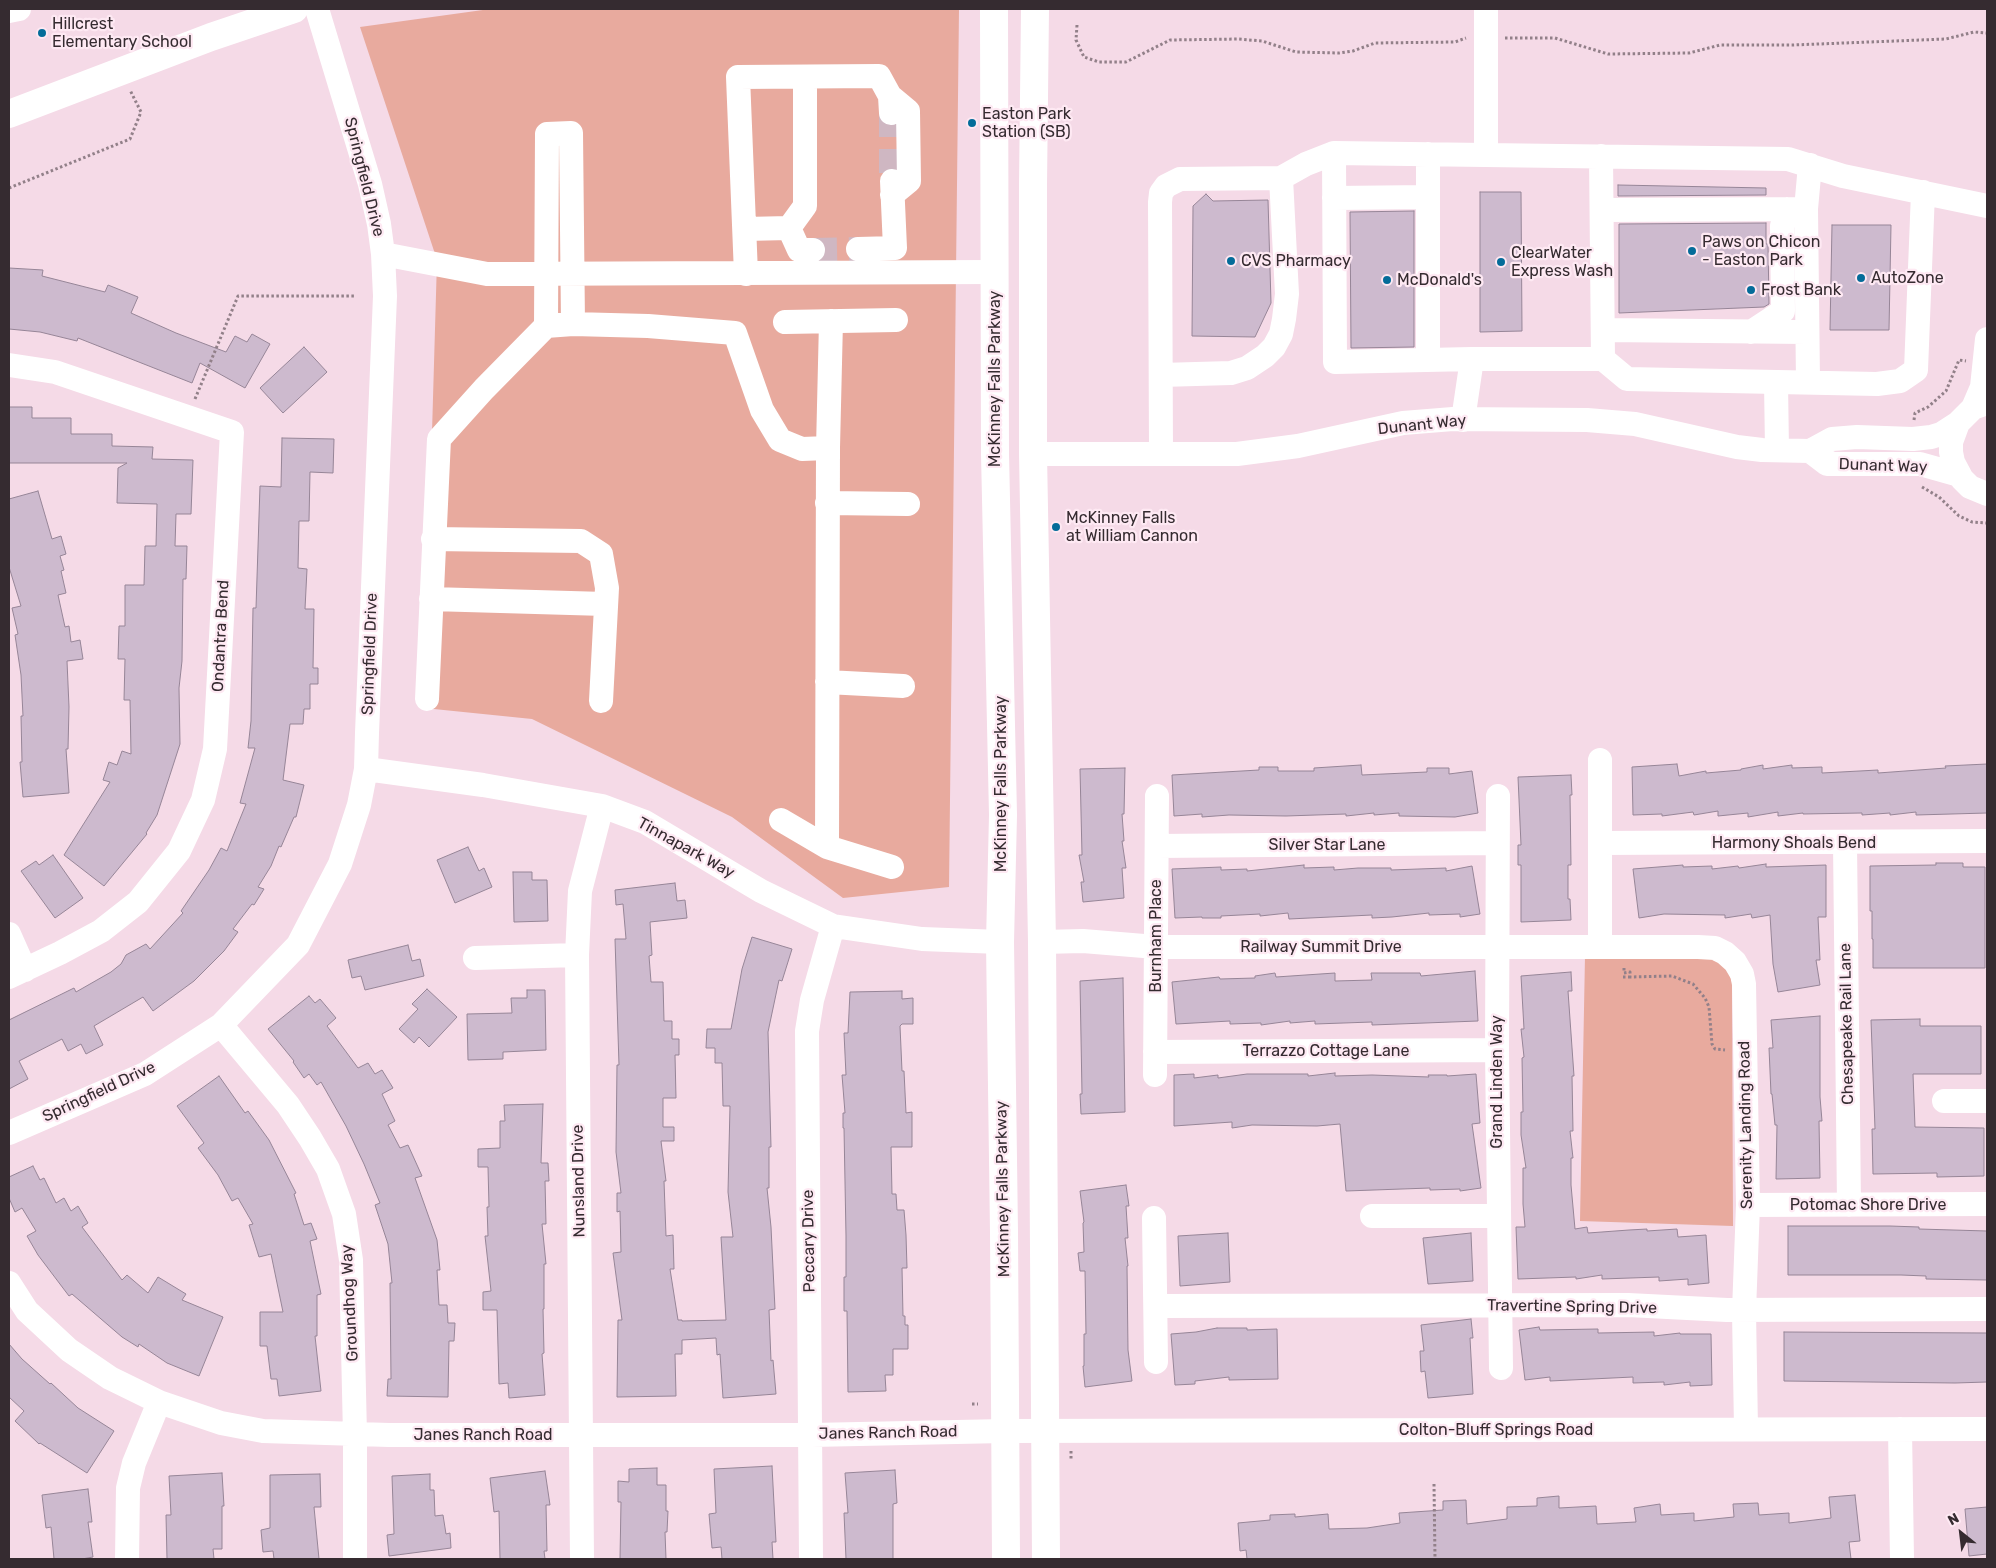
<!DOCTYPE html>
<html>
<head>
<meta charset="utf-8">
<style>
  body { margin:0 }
  #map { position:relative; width:1996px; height:1568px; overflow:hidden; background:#f5dae7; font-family:Rubik,sans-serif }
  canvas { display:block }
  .frame { position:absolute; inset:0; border:10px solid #352b30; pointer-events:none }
  .north { position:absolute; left:1936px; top:1508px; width:50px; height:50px; -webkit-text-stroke:4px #fee9f3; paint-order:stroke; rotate:331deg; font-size:14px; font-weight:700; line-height:20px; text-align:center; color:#352b30 }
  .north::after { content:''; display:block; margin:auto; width:18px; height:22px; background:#352b30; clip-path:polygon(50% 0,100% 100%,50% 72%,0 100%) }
</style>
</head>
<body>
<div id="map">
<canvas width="1996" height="1568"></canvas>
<div class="frame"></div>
<div class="north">N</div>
</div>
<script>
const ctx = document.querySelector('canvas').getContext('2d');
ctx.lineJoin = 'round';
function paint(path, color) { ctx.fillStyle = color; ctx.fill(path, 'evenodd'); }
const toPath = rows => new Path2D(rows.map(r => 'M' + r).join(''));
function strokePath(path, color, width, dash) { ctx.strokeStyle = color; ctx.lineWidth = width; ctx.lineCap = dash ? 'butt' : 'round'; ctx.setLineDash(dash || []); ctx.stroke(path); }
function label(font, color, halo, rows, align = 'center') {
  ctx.font = font + ' Rubik,sans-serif'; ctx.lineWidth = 4.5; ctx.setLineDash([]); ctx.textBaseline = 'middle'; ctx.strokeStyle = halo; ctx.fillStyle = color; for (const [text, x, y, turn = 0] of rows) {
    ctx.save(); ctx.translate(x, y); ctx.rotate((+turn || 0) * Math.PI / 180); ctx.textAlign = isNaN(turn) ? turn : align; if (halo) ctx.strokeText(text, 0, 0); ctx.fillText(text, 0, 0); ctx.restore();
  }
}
paint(toPath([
  [490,9,959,9,949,887,843,898,732,817,532,719,424,708,437,260,360,27],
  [1585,956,1706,956,1723,965,1729,973,1732,982,1733,1226,1580,1221]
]), '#e8aa9e');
const building = toPath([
  [1618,185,1766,188,1766,195,1618,196,1618,185],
  [1480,192,1521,192,1522,331,1480,332,1480,192],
  [1206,194,1213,201,1268,200,1271,303,1255,337,1192,336,1193,206,1206,194],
  [1414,211,1414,347,1351,348,1350,212,1414,211],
  [1766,223,1766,244,1768,244,1769,304,1764,307,1619,313,1619,224,1766,223],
  [1832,225,1891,225,1889,330,1830,330,1832,225],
  [9,268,43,270,42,276,105,292,108,285,138,297,131,313,176,333,226,352,235,336,247,342,252,334,270,344,245,388,200,363,192,383,78,338,77,341,40,332,9,329,9,268],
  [304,347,327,372,283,413,260,388,304,347],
  [9,407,32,407,32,418,71,418,71,434,112,434,112,446,153,447,152,459,193,460,191,514,176,514,175,546,187,546,186,579,183,579,182,661,179,688,180,744,157,815,146,833,147,834,104,886,64,855,110,782,103,780,109,762,117,765,122,751,131,754,130,700,124,700,125,659,118,659,119,626,125,626,125,585,144,585,145,546,156,546,157,504,117,503,118,468,127,463,9,463,9,407],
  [282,438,334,439,333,473,310,472,309,521,299,521,298,568,307,569,305,609,314,609,313,668,318,668,318,684,310,684,310,709,304,709,303,724,290,724,283,780,304,785,296,817,294,817,281,847,279,846,271,866,258,887,264,889,254,905,252,904,233,929,238,932,224,951,194,981,153,1011,143,997,94,1026,103,1045,86,1054,81,1044,68,1051,62,1039,19,1061,28,1079,9,1089,9,1020,74,988,76,992,111,972,121,964,126,955,146,944,150,949,183,913,181,911,209,870,221,848,227,851,246,804,240,803,255,748,248,748,251,721,253,608,256,608,260,486,281,487,282,438],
  [38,491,52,539,61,536,66,554,60,556,64,570,61,571,66,593,58,595,65,627,69,626,71,642,80,640,83,659,67,661,69,707,68,749,66,749,69,793,23,797,20,762,22,762,21,716,23,716,21,675,15,635,18,634,12,608,21,606,9,567,9,499,38,491],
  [1677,764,1679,776,1706,771,1706,773,1741,770,1741,769,1763,765,1763,769,1792,765,1792,768,1822,767,1822,773,1878,770,1878,773,1946,768,1945,766,1987,764,1987,813,1916,815,1916,812,1890,815,1890,813,1862,815,1862,813,1803,814,1803,813,1778,816,1778,812,1748,817,1748,813,1718,816,1718,811,1694,815,1693,812,1662,816,1662,814,1633,815,1632,767,1677,764],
  [1361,765,1362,775,1427,772,1427,768,1449,768,1449,774,1472,771,1478,813,1455,817,1399,816,1399,813,1374,815,1374,813,1346,816,1346,814,1286,816,1229,815,1202,817,1202,814,1174,816,1172,775,1259,770,1259,767,1278,767,1278,771,1314,771,1314,768,1361,765],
  [1125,768,1124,814,1122,814,1124,841,1122,841,1126,868,1122,868,1124,898,1083,902,1081,882,1084,882,1079,855,1082,855,1080,769,1125,768],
  [1571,775,1572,795,1570,795,1571,865,1568,865,1568,899,1570,899,1571,920,1521,922,1521,865,1518,865,1518,845,1521,845,1518,777,1571,775],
  [468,847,479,871,484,868,492,887,455,903,437,860,468,847],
  [53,855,83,898,55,918,21,871,36,861,39,865,53,855],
  [1936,863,1963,863,1963,867,1985,867,1985,968,1873,968,1873,939,1872,939,1872,911,1870,911,1870,866,1936,865,1936,863],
  [1766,864,1766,867,1826,865,1826,917,1818,917,1820,960,1816,960,1820,985,1778,992,1773,964,1770,915,1752,918,1751,914,1725,918,1725,915,1664,914,1639,918,1633,869,1683,865,1683,867,1712,866,1712,869,1738,866,1739,868,1766,864],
  [1304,865,1304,868,1334,867,1334,870,1358,868,1391,868,1391,870,1446,868,1446,871,1472,866,1480,914,1460,917,1460,914,1429,915,1429,913,1392,917,1372,918,1372,915,1289,919,1288,913,1260,916,1260,914,1221,916,1221,918,1202,918,1202,917,1175,918,1172,869,1221,867,1221,870,1247,869,1247,871,1304,865],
  [513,872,532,872,532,880,547,880,548,921,514,922,513,872],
  [675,883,677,901,685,900,687,918,650,922,652,955,649,956,651,982,663,982,664,1021,672,1021,672,1039,679,1039,679,1055,675,1055,676,1098,663,1098,663,1127,674,1127,674,1141,661,1141,666,1181,664,1181,666,1236,673,1235,674,1269,670,1269,678,1320,682,1320,682,1321,726,1320,721,1237,733,1237,728,1192,730,1106,723,1106,722,1063,715,1063,715,1048,706,1048,707,1029,731,1029,742,969,752,937,792,949,782,981,779,980,768,1032,771,1147,769,1147,769,1188,767,1188,771,1227,775,1309,769,1310,771,1361,773,1360,776,1394,723,1398,720,1354,717,1355,716,1338,682,1340,682,1354,675,1354,676,1396,617,1397,618,1320,622,1320,613,1253,621,1252,620,1211,617,1212,617,1193,621,1193,616,1152,617,1065,619,1065,615,939,626,939,623,904,616,905,615,890,675,883],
  [408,945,412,961,420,959,424,976,365,990,361,976,352,978,348,960,408,945],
  [1475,971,1478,1021,1372,1025,1372,1022,1315,1024,1315,1021,1290,1023,1290,1021,1261,1025,1261,1023,1230,1024,1230,1021,1176,1024,1172,982,1219,977,1220,979,1255,978,1255,976,1275,973,1276,977,1335,973,1335,981,1372,980,1371,973,1420,973,1421,976,1475,971],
  [1571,972,1572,991,1568,991,1574,1076,1572,1076,1573,1131,1570,1131,1573,1158,1571,1158,1571,1185,1575,1229,1587,1227,1588,1233,1629,1230,1647,1229,1647,1231,1677,1229,1678,1237,1706,1235,1709,1283,1688,1285,1688,1279,1659,1281,1659,1277,1602,1279,1602,1275,1576,1279,1576,1277,1518,1279,1516,1227,1525,1227,1523,1204,1523,1168,1526,1168,1521,1135,1521,1112,1523,1112,1522,1058,1524,1057,1521,1029,1524,1029,1521,976,1571,972],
  [1123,978,1125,1112,1081,1114,1080,1094,1082,1094,1080,981,1123,978],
  [427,989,457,1017,429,1047,419,1037,414,1043,399,1029,418,1009,412,1004,427,989],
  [527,990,545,990,546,1050,503,1052,503,1059,468,1060,467,1014,512,1013,511,998,527,998,527,990],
  [902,991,902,999,913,998,913,1024,902,1024,900,1026,902,1071,904,1071,906,1113,912,1112,912,1147,891,1147,892,1194,896,1194,897,1210,904,1210,906,1235,907,1268,902,1268,903,1316,905,1316,905,1325,908,1325,908,1349,893,1349,893,1375,885,1375,886,1391,848,1392,847,1311,844,1311,844,1277,846,1277,846,1236,844,1128,843,1128,843,1113,845,1113,842,1075,846,1075,844,1033,848,1033,850,992,902,991],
  [309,996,315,1003,320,999,336,1018,327,1026,358,1068,368,1063,375,1074,382,1070,393,1088,382,1094,395,1121,388,1125,400,1148,408,1145,422,1176,415,1178,437,1240,440,1270,437,1270,439,1305,447,1305,448,1323,455,1323,454,1341,449,1341,448,1397,387,1396,388,1379,391,1379,390,1283,392,1283,388,1244,375,1205,380,1203,364,1164,346,1126,321,1082,317,1085,309,1074,304,1078,293,1062,294,1061,268,1029,309,996],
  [1820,1016,1820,1097,1822,1121,1819,1121,1820,1178,1776,1179,1777,1125,1775,1125,1772,1094,1771,1094,1769,1048,1773,1048,1771,1020,1820,1016],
  [1920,1019,1920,1026,1981,1026,1981,1074,1913,1074,1914,1101,1915,1127,1984,1128,1984,1176,1937,1177,1937,1173,1873,1174,1872,1129,1875,1129,1871,1020,1920,1019],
  [1335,1073,1335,1076,1372,1075,1429,1077,1428,1075,1447,1075,1447,1076,1476,1074,1480,1123,1472,1124,1481,1188,1460,1191,1460,1189,1430,1190,1430,1188,1346,1191,1340,1124,1317,1126,1252,1125,1232,1128,1232,1122,1174,1126,1174,1075,1194,1074,1194,1078,1218,1075,1218,1078,1247,1074,1308,1074,1308,1076,1335,1073],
  [219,1076,245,1113,248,1111,269,1140,296,1193,294,1194,304,1225,311,1223,317,1239,310,1241,321,1294,317,1295,317,1336,315,1336,321,1391,279,1396,277,1379,271,1379,267,1346,260,1346,260,1312,283,1312,271,1254,259,1257,249,1225,253,1224,238,1198,232,1201,218,1175,198,1148,204,1143,177,1106,219,1076],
  [543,1104,541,1163,548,1163,549,1181,545,1181,546,1224,542,1224,546,1264,544,1264,544,1309,543,1309,544,1353,542,1354,545,1395,509,1398,508,1383,499,1384,497,1310,483,1310,483,1292,491,1291,485,1236,488,1236,487,1207,489,1207,488,1167,478,1167,478,1149,500,1148,500,1121,505,1121,504,1105,543,1104],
  [33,1166,40,1180,44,1178,56,1203,64,1198,71,1211,78,1206,88,1223,82,1227,122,1280,127,1275,148,1293,158,1277,186,1294,182,1300,223,1317,199,1376,167,1363,139,1344,138,1347,122,1337,72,1294,69,1296,38,1255,27,1236,36,1231,22,1208,15,1212,9,1198,9,1177,33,1166],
  [1126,1185,1129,1206,1126,1206,1128,1238,1125,1238,1128,1266,1127,1266,1128,1350,1132,1381,1085,1387,1083,1366,1084,1366,1084,1334,1086,1334,1085,1271,1080,1271,1078,1253,1084,1252,1083,1223,1084,1222,1080,1191,1126,1185],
  [1788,1226,1890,1226,1919,1227,1919,1229,1987,1231,1987,1280,1926,1279,1926,1276,1901,1275,1788,1275,1788,1226],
  [1228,1233,1230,1282,1180,1286,1178,1236,1228,1233],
  [1471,1233,1473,1281,1428,1284,1423,1238,1471,1233],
  [1471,1319,1473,1338,1470,1338,1473,1394,1428,1398,1425,1371,1421,1372,1420,1351,1424,1351,1421,1325,1471,1319],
  [1539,1327,1540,1330,1598,1329,1598,1333,1654,1332,1654,1336,1680,1333,1680,1334,1711,1334,1712,1385,1690,1386,1690,1382,1664,1385,1664,1382,1633,1383,1633,1377,1550,1381,1550,1377,1525,1380,1519,1330,1539,1327],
  [1217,1328,1247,1328,1247,1330,1277,1329,1278,1379,1229,1380,1229,1377,1195,1381,1195,1384,1175,1385,1171,1334,1196,1332,1217,1328],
  [1784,1332,1987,1333,1987,1382,1955,1383,1784,1381,1784,1332],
  [9,1344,22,1359,50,1384,51,1383,78,1408,114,1431,87,1473,40,1443,39,1444,15,1421,24,1411,9,1397,9,1344],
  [772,1466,776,1542,772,1542,773,1559,722,1559,721,1547,712,1548,709,1514,716,1513,714,1469,772,1466],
  [657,1468,657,1485,666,1485,666,1511,668,1511,667,1532,665,1532,666,1559,620,1559,621,1502,618,1502,618,1481,629,1482,629,1469,657,1468],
  [895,1470,897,1503,893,1504,893,1559,846,1559,844,1513,848,1513,845,1473,895,1470],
  [545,1471,550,1505,546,1505,547,1551,544,1551,545,1559,500,1559,499,1511,494,1512,490,1478,545,1471],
  [222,1473,224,1506,222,1506,222,1549,213,1549,214,1559,167,1559,166,1515,171,1515,169,1476,222,1473],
  [320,1474,321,1507,314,1507,319,1559,274,1559,273,1551,263,1552,261,1530,270,1528,270,1475,320,1474],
  [430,1474,430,1490,434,1490,435,1516,443,1515,446,1534,450,1533,451,1548,389,1556,387,1535,394,1534,392,1476,430,1474],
  [88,1489,92,1522,88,1522,93,1557,82,1559,54,1559,51,1527,46,1528,42,1495,88,1489],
  [1855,1495,1860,1541,1849,1542,1851,1559,1247,1559,1246,1550,1240,1551,1238,1523,1270,1520,1270,1515,1295,1514,1295,1517,1328,1514,1329,1529,1367,1528,1400,1523,1399,1513,1443,1510,1443,1501,1466,1500,1467,1524,1507,1519,1507,1507,1537,1506,1537,1498,1559,1496,1559,1508,1596,1506,1597,1524,1636,1522,1634,1508,1660,1504,1661,1515,1694,1513,1694,1521,1734,1517,1733,1504,1758,1503,1759,1515,1789,1513,1789,1523,1831,1518,1829,1497,1855,1495],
  [1987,1507,1987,1554,1969,1556,1965,1509,1987,1507]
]);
paint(building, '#cdbace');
strokePath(building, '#968597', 1);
strokePath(toPath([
  [891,113,891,179],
  [813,250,858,249]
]), '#cfb7c2', 24, [24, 12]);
strokePath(toPath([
  [1077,25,1076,40,1084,57,1099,62,1126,62,1170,40,1238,39,1262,41,1296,52,1339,53,1353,51,1375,43,1455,42,1466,38],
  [1505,38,1555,38,1608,54,1689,53,1720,45,1793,45,1946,39,1974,32,1987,33],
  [9,188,130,139,141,112,130,90],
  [195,399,238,296,356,296],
  [1914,420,1915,413,1928,407,1946,391,1959,360,1966,361],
  [1922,487,1939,497,1959,516,1972,522,1987,523],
  [1624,968,1624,973,1630,972,1630,977,1672,976,1693,984,1705,998,1709,1007,1712,1044,1715,1049,1725,1050],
  [1623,977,1630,977],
  [972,1404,978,1404],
  [1071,1451,1071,1459],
  [1434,1484,1435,1559]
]), '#928089', 3, [2.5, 2.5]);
strokePath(toPath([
  [1486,9,1486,154],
  [9,11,19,9],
  [890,96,908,111,909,181,892,195],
  [1334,153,1335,362,1472,359],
  [1428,154,1428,360],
  [1601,156,1603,359],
  [1334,198,1428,197],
  [1806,209,1810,165],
  [1602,210,1806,209,1808,382],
  [789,228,805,206,805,77],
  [789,228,799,250,813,250],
  [745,229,789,228],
  [858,249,895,248,892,181],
  [383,254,487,274,994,272],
  [746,274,738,77,879,76,890,96,891,113],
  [785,322,896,320],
  [546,326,547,134,571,133,573,324],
  [1604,330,1807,332],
  [1751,332,1783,311,1782,226,1787,209],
  [9,365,55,372,232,432,215,749,203,800,179,851,138,902,101,931,60,953,9,977],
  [1161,375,1231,373,1247,368,1265,356,1274,347,1281,334,1284,319,1287,294,1281,178],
  [1776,382,1777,450],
  [1987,403,1973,408,1958,423,1951,442,1951,452,1953,462,1962,479,1970,487,1987,494],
  [1973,408,1982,387,1987,339],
  [1463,420,1472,359,1603,359,1627,379,1877,384,1900,381,1916,370,1923,192],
  [828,448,831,321],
  [1810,451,1827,464,1920,464,1959,475],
  [1161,453,1160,202,1161,193,1166,186,1180,179,1281,178,1306,164,1334,153,1788,159,1843,176,1987,206],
  [1033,454,1237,454,1298,446,1403,423,1453,419,1587,420,1635,424,1737,447,1762,450,1810,451,1832,439,1857,437,1913,439,1931,437,1941,434,1958,423],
  [827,503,908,504],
  [433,539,581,541,601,554,607,588,601,701],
  [431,599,605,604],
  [827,682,903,686],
  [427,699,439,439,484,389,546,326,573,324,648,326,735,333,762,410,780,440,802,449,828,448,827,847,892,867],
  [366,769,483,785,602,806,645,822,761,891,833,926,922,939,1000,942],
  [1498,796,1497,1050,1501,1368],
  [781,820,827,847],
  [1600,843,1987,841],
  [1845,843,1849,1205],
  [1157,846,1497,843],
  [9,934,25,970],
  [1042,942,1083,941,1156,947,1698,947,1715,948,1725,953,1735,962,1742,974,1744,984,1748,1205,1744,1311,1746,1429],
  [1600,946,1600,760],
  [475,958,577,955],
  [221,1025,288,1105,310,1138,328,1169,344,1214,351,1260,355,1435,355,1559],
  [1155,1052,1497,1050],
  [1155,1075,1157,796],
  [1944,1101,1987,1101],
  [9,1133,145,1074,221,1025,298,945,340,864,359,805,366,769,367,733,385,296,383,254,379,224,370,184,317,9],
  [1748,1205,1987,1204],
  [1372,1216,1498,1216],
  [1154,1218,1156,1362],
  [9,1283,27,1311,69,1350,110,1378,159,1402,221,1423,263,1431,389,1435,811,1435,1005,1431,1987,1429],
  [1156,1306,1628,1305,1727,1310,1987,1309],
  [1900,1429,1902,1559],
  [127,1559,128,1488,134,1463,159,1402],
  [582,1559,577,955,580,891,602,806],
  [811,1559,807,1031,812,1000,833,926]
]), '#fff', 24);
strokePath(toPath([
  [994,9,995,454,1003,815,1000,942,1004,1232,1006,1559],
  [1035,9,1033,185,1033,454,1042,942,1046,1559],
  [9,114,211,37,294,9]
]), '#fff', 28);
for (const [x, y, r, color] of [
  [42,33,5,"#046c99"],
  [972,123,5,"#046c99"],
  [1692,251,5,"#046c99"],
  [1231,261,5,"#046c99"],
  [1501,262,5,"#046c99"],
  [1861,278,5,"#046c99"],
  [1387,280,5,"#046c99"],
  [1751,290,5,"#046c99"],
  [1056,527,5,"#046c99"]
]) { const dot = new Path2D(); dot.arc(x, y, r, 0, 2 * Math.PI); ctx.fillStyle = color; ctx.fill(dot); strokePath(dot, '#fee9f3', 2); }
label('16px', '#352b30', '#fee9f3', [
  ["Hillcrest",52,24],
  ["Elementary School",52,42],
  ["Easton Park",982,114],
  ["Station (SB)",982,132],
  ["Paws on Chicon",1702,242],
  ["- Easton Park",1702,260],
  ["ClearWater",1511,253],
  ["Express Wash",1511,271],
  ["CVS Pharmacy",1241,261],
  ["AutoZone",1871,278],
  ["McDonald's",1397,280],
  ["Frost Bank",1761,290],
  ["McKinney Falls",1066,518],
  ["at William Cannon",1066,536]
], 'left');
label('16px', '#352b30', '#fee9f3', [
  ["Springfield Drive",364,177,76],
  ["McKinney Falls Parkway",995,379,-90],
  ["Dunant Way",1422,425,-6],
  ["Dunant Way",1883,466,2],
  ["Ondantra Bend",221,636,-87],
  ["Springfield Drive",370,654,-88],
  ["McKinney Falls Parkway",1001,784,-90],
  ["Harmony Shoals Bend",1794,843],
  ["Silver Star Lane",1327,845],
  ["Tinnapark Way",686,848,29],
  ["Burnham Place",1156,936,-90],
  ["Railway Summit Drive",1321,947],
  ["Chesapeake Rail Lane",1847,1024,-91],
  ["Terrazzo Cottage Lane",1326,1051],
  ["Grand Linden Way",1497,1082,-90],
  ["Springfield Drive",99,1092,-25],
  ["Serenity Landing Road",1746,1125,-91],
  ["Nunsland Drive",579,1181,-91],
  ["McKinney Falls Parkway",1003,1189,-91],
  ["Potomac Shore Drive",1868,1205],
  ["Peccary Drive",809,1241,-91],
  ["Groundhog Way",350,1303,-93],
  ["Travertine Spring Drive",1572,1307,1],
  ["Colton-Bluff Springs Road",1496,1430],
  ["Janes Ranch Road",888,1433,-1],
  ["Janes Ranch Road",483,1435]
]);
</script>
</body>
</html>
